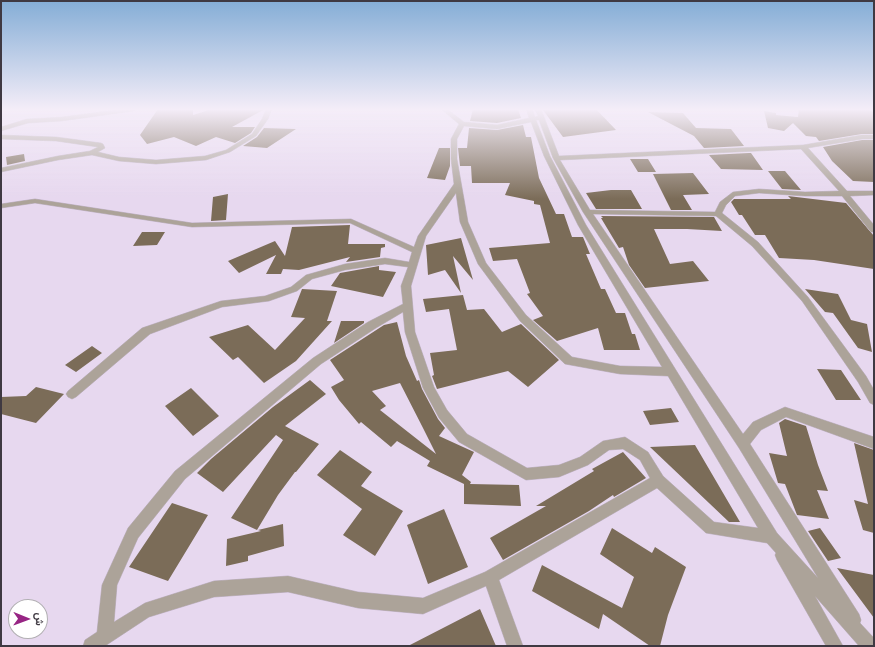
<!DOCTYPE html>
<html>
<head>
<meta charset="utf-8">
<style>
  body { margin:0 }
  #map { position:relative; width:875px; height:647px; overflow:hidden; background:#e7d8ef; font-family:"Varela Round",Vazirmatn,sans-serif }
  canvas { display:block }
  .frame { position:absolute; inset:0; border:2px solid #3f3942; pointer-events:none }
  .north { position:absolute; left:8px; top:599px; width:40px; height:40px; box-sizing:border-box; background:#fff; border:1px solid #b2b0b3; border-radius:50%; rotate:91deg; font-size:11px; font-weight:700; line-height:16px; text-align:center; color:#3f3942 }
  .north::after { content:''; display:block; margin:auto; width:14px; height:18px; background:#972584; clip-path:polygon(50% 0,100% 100%,50% 72%,0 100%) }
</style>
</head>
<body>
<div id="map">
<canvas width="875" height="647"></canvas>
<div class="frame"></div>
<div class="north">ش</div>
</div>
<script>
const ctx = document.querySelector('canvas').getContext('2d');
ctx.lineJoin = 'round';
function paint(path, color) { ctx.fillStyle = color; ctx.fill(path, 'evenodd'); }
const toPath = rows => new Path2D(rows.map(r => 'M' + r).join(''));
function strokePath(path, color, width, dash) { ctx.strokeStyle = color; ctx.lineWidth = width; ctx.lineCap = dash ? 'butt' : 'round'; ctx.setLineDash(dash || []); ctx.stroke(path); }
paint(toPath([
  [158,109,193,109,193,115,212,109,265,109,232,127,255,127,251,133,235,143,216,137,196,146,174,137,147,144,140,135],
  [473,109,518,109,521,118,497,123,470,121],
  [561,109,596,109,616,130,563,137,543,110],
  [799,109,868,110,874,112,874,134,862,134,819,141,816,137,806,136,793,123,784,131,768,128,764,111,776,113,776,115,798,117],
  [648,112,683,113,696,128,731,129,744,146,704,148,694,136],
  [523,125,526,137,531,137,539,178,556,214,564,214,572,237,583,237,590,254,586,254,601,289,605,289,616,313,625,313,632,334,635,334,640,350,604,350,598,328,557,341,533,320,543,316,527,294,530,293,517,259,493,261,489,248,550,243,540,205,534,204,534,201,505,195,510,183,472,183,471,166,460,166,458,148,467,148,469,128,497,130],
  [264,128,296,129,267,148,243,146,257,137],
  [862,140,874,140,874,182,853,181,832,161,823,147],
  [439,148,450,148,450,166,445,180,427,178],
  [749,153,751,153,763,170,721,169,709,155],
  [24,154,25,161,7,165,6,157],
  [630,159,648,159,656,172,638,172],
  [768,171,785,171,801,190,782,189],
  [693,173,709,194,683,195,692,210,671,210,653,174],
  [611,190,631,190,642,209,596,209,586,193],
  [228,194,226,220,211,221,213,197],
  [788,196,846,203,874,236,874,269,814,260,779,258,765,235,755,235,742,215,739,215,731,202,734,199,791,199],
  [601,216,714,217,722,231,687,229,654,229,670,264,693,261,709,281,645,288,629,265,623,247,619,248,601,218,603,218],
  [350,225,348,244,385,244,385,247,381,248,380,257,346,262,350,257,299,270,283,269,281,274,266,274,276,255,239,273,228,261,275,241,285,256,292,227],
  [142,232,165,232,157,245,133,246],
  [461,238,473,280,453,256,461,293,445,270,428,275,426,245],
  [379,266,379,270,396,272,383,297,331,286,340,273],
  [302,289,337,291,327,321,332,321,296,361,264,383,238,357,233,360,209,337,248,325,275,350,305,318,291,317],
  [805,289,838,294,851,320,867,324,872,352,858,348,833,313,825,312],
  [463,295,467,310,484,309,502,332,521,324,559,360,528,387,508,371,437,389,432,376,434,375,430,353,457,350,449,309,426,312,423,299],
  [341,321,364,321,364,323,334,343],
  [397,322,406,356,417,381,419,380,422,389,438,419,445,428,439,436,474,452,462,475,471,482,470,484,519,485,521,506,464,504,464,484,427,466,430,461,397,441,391,447,361,422,359,424,339,400,331,387,344,380,330,360,384,325],
  [400,383,423,428,436,454,380,410,386,406,372,391],
  [92,346,102,353,76,372,65,365],
  [817,369,841,370,861,400,836,400],
  [310,380,326,394,285,426,319,444,296,472,295,472,278,495,257,530,231,518,283,440,276,435,223,492,197,473,211,459,273,407],
  [36,387,64,394,36,423,1,414,1,397,26,396],
  [191,388,219,416,193,436,165,406],
  [671,408,679,422,650,425,643,411],
  [785,419,806,426,818,465,828,491,817,490,829,519,797,515,785,484,778,483,769,453,787,456,779,423],
  [854,443,874,450,874,533,863,530,854,500,868,504],
  [695,445,740,522,729,522,650,447],
  [340,450,372,472,361,486,403,511,375,556,343,535,362,509,317,475],
  [623,452,646,478,614,497,613,495,589,511,503,560,490,538,546,506,536,506,594,471,592,469],
  [172,503,208,515,168,581,129,567],
  [444,509,468,567,428,584,407,525],
  [283,524,284,546,248,556,248,561,226,566,227,539,261,531,258,530],
  [612,528,652,553,655,547,686,567,668,615,660,646,650,646,603,614,599,629,532,591,542,565,622,608,634,577,600,554],
  [820,528,841,558,828,561,808,531],
  [837,568,874,575,874,618],
  [480,609,496,646,408,646]
]), '#7b6c58');
const minor = toPath([
  [123,109,136,109,133,111,62,121,28,123,1,131,1,127,27,119,62,117,123,109],
  [266,109,272,109,268,119,256,136,230,152,206,160,156,164,119,161,92,155,58,160,1,172,1,168,58,156,90,151,98,147,56,141,1,139,1,135,56,137,101,143,103,144,105,148,98,152,119,157,156,160,205,156,226,150,252,134,262,119,266,109],
  [441,109,447,109,464,122,497,125,529,118,526,109,532,109,535,117,538,116,535,109,541,109,559,156,803,145,862,135,874,135,874,139,862,139,808,148,847,191,874,191,874,195,850,196,874,225,874,232,871,232,842,196,805,196,759,193,735,196,726,205,722,213,758,242,808,297,866,376,874,390,874,405,870,403,858,382,802,301,752,246,716,216,593,214,743,434,753,422,785,407,874,437,874,449,786,417,761,430,750,444,859,614,861,620,860,623,874,638,874,646,859,646,815,596,843,646,826,646,777,560,775,555,776,553,767,543,706,533,657,488,499,580,523,646,507,646,486,586,423,614,358,608,288,592,214,597,149,617,105,646,83,646,85,640,97,632,102,585,128,528,175,471,313,358,368,322,403,304,401,286,408,267,385,264,345,270,312,279,297,291,269,301,222,307,150,334,76,397,72,399,68,397,66,394,68,391,142,328,221,301,265,296,291,287,306,275,345,264,385,258,409,262,412,252,350,223,192,227,35,203,1,208,1,204,35,199,192,223,351,219,414,247,418,236,454,184,451,159,451,139,459,124,441,109],
  [536,120,539,120,553,158,583,212,739,448,818,578,777,533,586,225,550,156,536,120],
  [531,122,544,156,578,225,662,367,620,366,572,357,526,315,486,263,468,222,457,159,457,139,464,126,497,129,531,122],
  [801,149,839,191,805,192,759,189,733,192,720,202,715,212,590,210,560,160,801,149],
  [456,193,460,222,478,264,520,321,565,364,620,374,668,376,758,528,714,522,663,476,648,452,625,437,603,441,580,457,559,465,527,468,467,434,447,410,434,387,415,332,411,286,426,236,456,193],
  [403,312,405,332,423,388,439,418,459,442,526,480,559,477,588,465,609,450,623,449,640,460,650,478,485,572,423,598,358,592,288,576,214,581,145,603,114,622,117,585,138,538,185,479,321,364,376,328,403,312]
]);
strokePath(minor, '#c2b5c9', 1);
paint(minor, '#aca399');
const sky = ctx.createLinearGradient(0, 0, 0, 199);
sky.addColorStop(0, '#84add6');
sky.addColorStop(0.55, '#f4edf8');
sky.addColorStop(1, '#f4edf800');
ctx.fillStyle = sky;
ctx.fillRect(0, 0, 875, 199);
</script>
</body>
</html>
